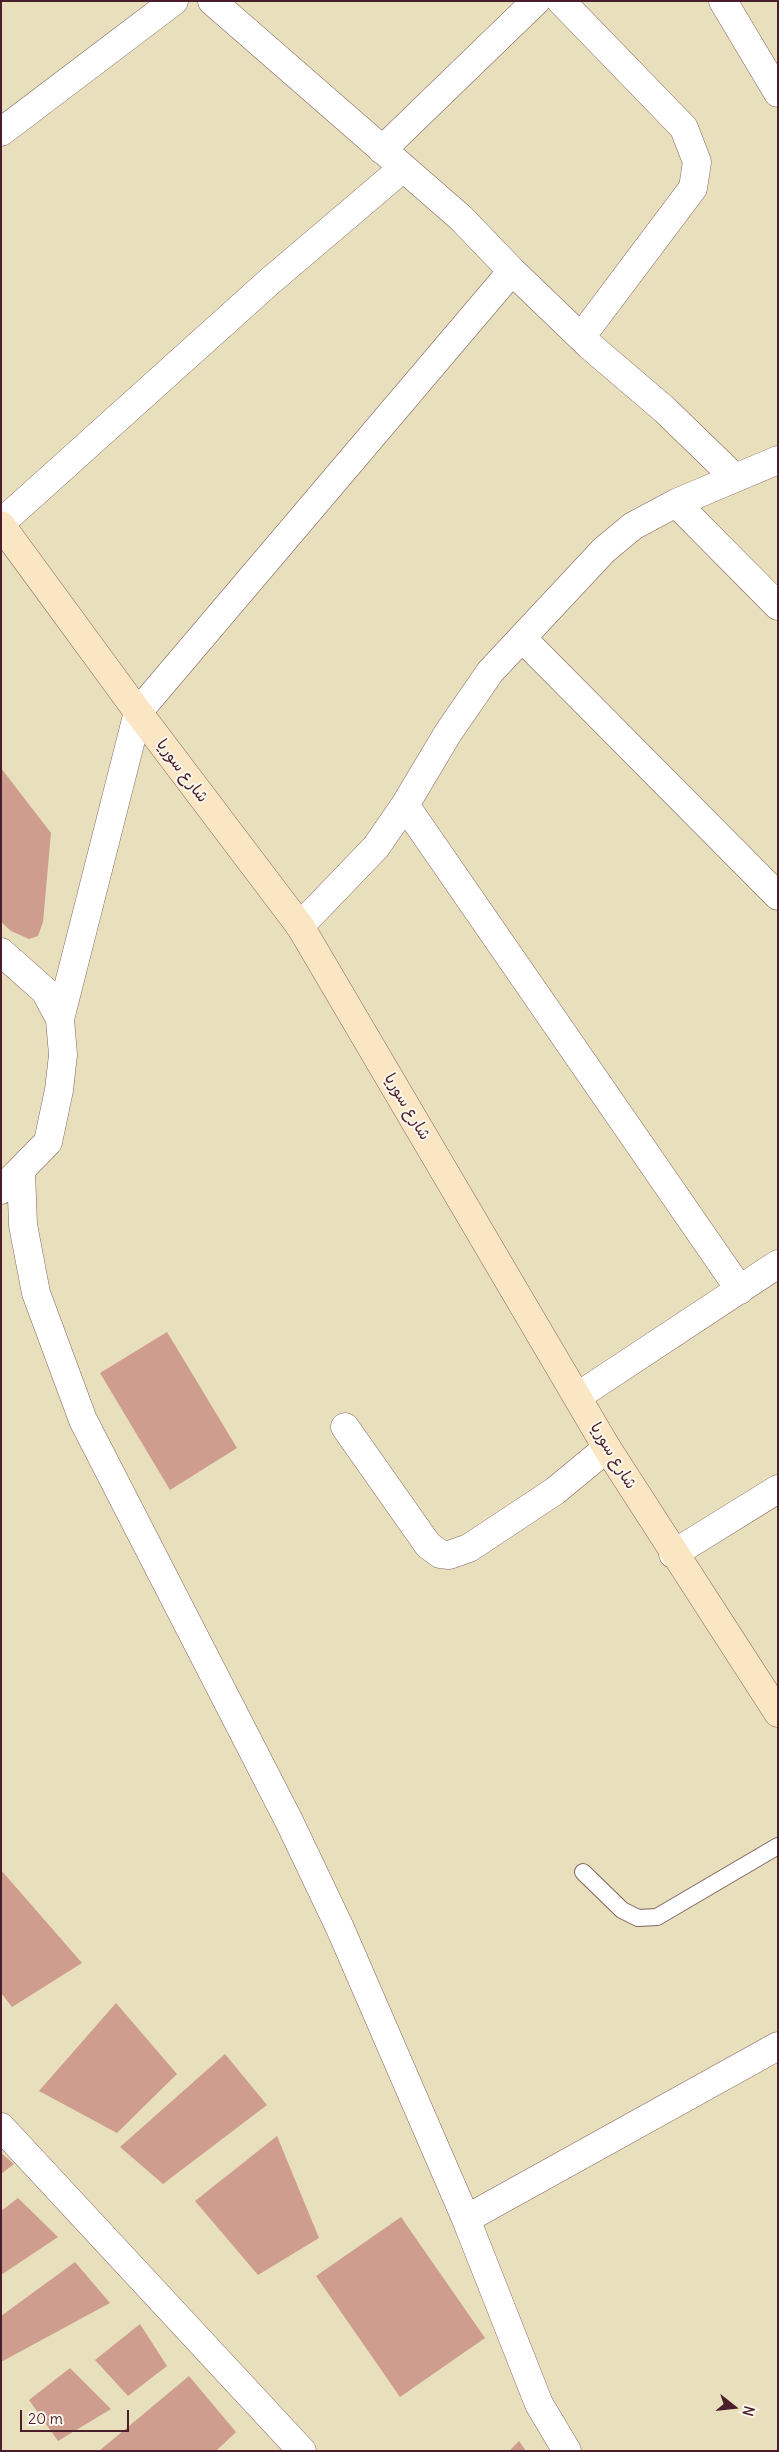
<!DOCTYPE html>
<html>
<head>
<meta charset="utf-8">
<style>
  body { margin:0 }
  #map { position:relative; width:779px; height:2452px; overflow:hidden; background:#e8e0bc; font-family:Delius,sans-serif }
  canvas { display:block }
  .frame { position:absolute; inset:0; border:2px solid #4a1f2b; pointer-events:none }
  .north { position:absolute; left:709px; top:2382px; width:50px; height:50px; -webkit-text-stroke:4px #fbf7ec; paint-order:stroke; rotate:106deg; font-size:14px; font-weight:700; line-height:20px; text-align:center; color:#4a1f2b }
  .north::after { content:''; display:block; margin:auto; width:18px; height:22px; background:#4a1f2b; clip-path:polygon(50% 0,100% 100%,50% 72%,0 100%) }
  .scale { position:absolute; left:20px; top:2410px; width:109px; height:22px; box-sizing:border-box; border:2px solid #4a1f2b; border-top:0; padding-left:6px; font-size:15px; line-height:18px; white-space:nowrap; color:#4a1f2b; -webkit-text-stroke:4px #fbf7ec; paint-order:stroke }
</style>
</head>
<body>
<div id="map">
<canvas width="779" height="2452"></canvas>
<div class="frame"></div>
<div class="north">N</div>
<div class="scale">20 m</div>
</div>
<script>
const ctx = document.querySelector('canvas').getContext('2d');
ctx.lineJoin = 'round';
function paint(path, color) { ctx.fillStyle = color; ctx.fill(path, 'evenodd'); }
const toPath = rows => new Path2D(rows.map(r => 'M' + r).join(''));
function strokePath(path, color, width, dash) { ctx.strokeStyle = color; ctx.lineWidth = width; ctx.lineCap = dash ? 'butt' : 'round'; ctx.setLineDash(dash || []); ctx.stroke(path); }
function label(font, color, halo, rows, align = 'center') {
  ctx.font = font + ' Delius,"Playpen Sans Arabic",sans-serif'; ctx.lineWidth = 4; ctx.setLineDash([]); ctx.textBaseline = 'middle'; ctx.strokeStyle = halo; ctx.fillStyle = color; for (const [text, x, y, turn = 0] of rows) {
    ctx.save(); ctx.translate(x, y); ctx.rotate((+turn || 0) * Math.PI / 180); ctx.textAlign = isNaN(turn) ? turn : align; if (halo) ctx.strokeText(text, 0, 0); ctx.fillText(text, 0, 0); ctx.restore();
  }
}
paint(toPath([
  [1,768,51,833,43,922,38,936,29,939,11,931,1,922],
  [167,1332,237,1448,170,1490,100,1373],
  [1,1870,82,1963,12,2007,1,1993],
  [116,2003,177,2074,117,2133,39,2091],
  [225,2054,267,2105,163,2184,120,2147],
  [277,2136,319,2238,258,2275,195,2201],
  [1,2153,14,2164,1,2174],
  [18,2198,58,2237,1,2275,1,2211],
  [401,2217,485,2338,400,2397,316,2276],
  [75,2262,110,2303,1,2362,1,2316],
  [140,2324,167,2366,128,2396,95,2360],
  [70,2368,111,2409,58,2441,29,2400],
  [189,2376,236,2432,216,2451,99,2451],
  [519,2441,526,2451,509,2451]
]), '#ce9d8e');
const lane = toPath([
  [583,1872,622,1910,638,1918,657,1917,778,1846]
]);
const street = toPath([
  [212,1,461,218,512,271,589,345,665,410,735,478],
  [561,1,684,128,697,162,693,188,581,337],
  [723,1,778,93],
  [1,132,174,1],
  [382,150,536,1],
  [676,503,778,606],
  [1,523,269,282,403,168],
  [522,638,778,896],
  [405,805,740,1290],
  [300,926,376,847,405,805,448,733,490,672,604,550,633,526,676,503,778,460],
  [1,952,45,991,60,1019,63,1055,59,1090,48,1142,1,1190],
  [60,1019,138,712,512,271],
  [21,1171,23,1225,36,1293,83,1420,289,1821,340,1928,466,2219,539,2404,567,2451],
  [578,1396,778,1264],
  [345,1427,428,1545,440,1554,449,1555,469,1548,555,1491,607,1448],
  [673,1554,778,1489],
  [1,2127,302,2451],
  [466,2219,778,2046]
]);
const secondary = toPath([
  [1,525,138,712,300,926,607,1448,778,1713]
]);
strokePath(lane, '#81635e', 18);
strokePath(street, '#81635e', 29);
strokePath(secondary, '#81635e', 29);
strokePath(lane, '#fff', 16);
strokePath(street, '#fff', 28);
strokePath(secondary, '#fbe6c4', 28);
label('16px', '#4a1f2b', '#fbf7ec', [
  ["شارع سوريا",182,771,53],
  ["شارع سوريا",407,1107,59],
  ["شارع سوريا",613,1456,59]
]);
</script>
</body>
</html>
